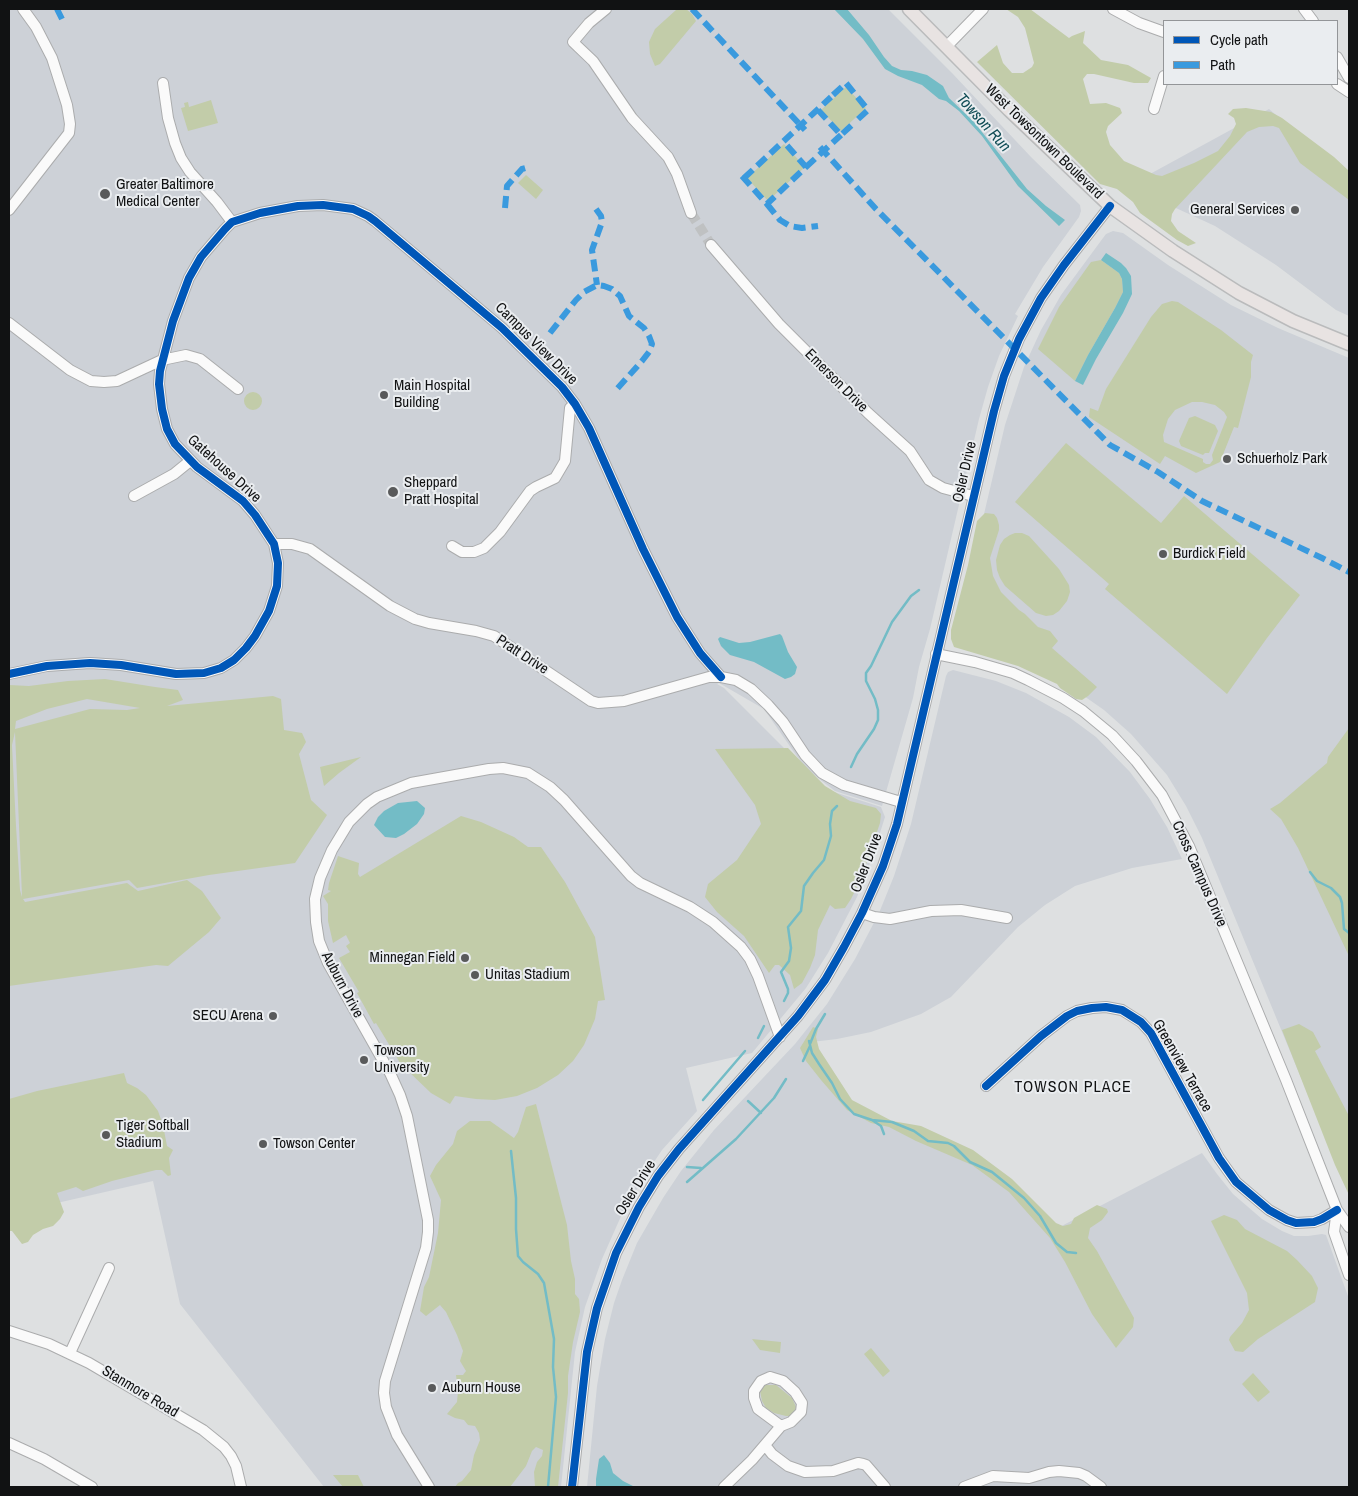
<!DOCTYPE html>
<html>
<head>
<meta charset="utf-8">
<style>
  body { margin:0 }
  #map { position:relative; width:1358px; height:1496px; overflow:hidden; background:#dee0e1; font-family:"Archivo Narrow",sans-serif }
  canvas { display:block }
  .frame { position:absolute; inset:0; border:10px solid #111213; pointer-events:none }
  .legend { position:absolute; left:1163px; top:20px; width:175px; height:65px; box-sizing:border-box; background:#eaedf0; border:1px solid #939598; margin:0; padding:6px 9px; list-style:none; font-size:15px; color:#111213 }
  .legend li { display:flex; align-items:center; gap:10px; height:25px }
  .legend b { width:25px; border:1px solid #939598 }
</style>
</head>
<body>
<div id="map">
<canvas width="1358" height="1496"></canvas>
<div class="frame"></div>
<ul class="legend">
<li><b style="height:6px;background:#0057b8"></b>Cycle path</li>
<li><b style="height:6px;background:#3a9ade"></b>Path</li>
</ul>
</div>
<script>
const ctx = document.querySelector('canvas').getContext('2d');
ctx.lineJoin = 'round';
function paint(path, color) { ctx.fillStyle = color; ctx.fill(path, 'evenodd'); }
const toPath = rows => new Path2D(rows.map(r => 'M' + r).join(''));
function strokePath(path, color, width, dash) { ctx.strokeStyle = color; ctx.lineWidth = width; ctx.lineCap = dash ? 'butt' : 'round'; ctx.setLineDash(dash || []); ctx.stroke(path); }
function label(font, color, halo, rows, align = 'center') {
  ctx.font = font + ' "Archivo Narrow",sans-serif'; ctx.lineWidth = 4; ctx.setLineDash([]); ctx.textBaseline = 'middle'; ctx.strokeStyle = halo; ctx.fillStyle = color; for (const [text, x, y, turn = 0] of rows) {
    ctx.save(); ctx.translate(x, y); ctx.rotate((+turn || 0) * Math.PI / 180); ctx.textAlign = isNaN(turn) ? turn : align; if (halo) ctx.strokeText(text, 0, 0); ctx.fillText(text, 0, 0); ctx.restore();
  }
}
paint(toPath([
  [9,9,888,9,952,73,1031,157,1080,205,1081,211,1079,217,1043,267,1015,314,1018,316,999,356,988,387,979,419,930,629,919,667,913,698,882,806,835,791,805,768,764,709,719,683,717,684,724,688,789,753,806,783,881,807,885,817,872,858,857,897,828,953,806,988,752,1053,686,1068,697,1111,662,1150,646,1174,622,1214,602,1259,585,1307,575,1352,561,1487,324,1487,180,1304,153,1181,9,1214],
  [1269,109,1349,177,1349,316,1336,310,1276,265,1215,226,1128,186],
  [1113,231,1123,233,1168,265,1231,305,1278,328,1349,358,1349,1194,1202,838,1186,806,1167,775,1131,734,1104,710,1074,689,955,637,1005,425,1024,367,1041,330,1061,295,1103,238,1106,234],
  [953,670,996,681,1026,693,1069,717,1096,737,1130,772,1150,799,1167,827,1182,859,1132,868,1075,886,1045,905,1018,927,951,997,921,1014,871,1032,837,1039,803,1043,849,1106,1003,1177,1050,1232,1202,1153,1217,1174,1233,1194,1262,1219,1282,1231,1294,1236,1308,1236,1322,1234,1326,1235,1349,1299,1349,1487,1053,1487,1052,1486,1048,1487,587,1487,597,1386,605,1339,614,1303,622,1280,637,1243,663,1198,681,1171,714,1130,795,1044,827,1004,855,959,879,913,894,876,911,824,946,676,948,672]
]), '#cdd1d7');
paint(toPath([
  [686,9,692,14,696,21,660,64,655,66,650,54,649,42,655,29,676,10],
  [1006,9,1030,9,1069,38,1072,36,1085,31,1083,43,1101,60,1128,65,1151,78,1148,83,1134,83,1094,74,1087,74,1083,79,1090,104,1106,103,1120,108,1122,113,1108,126,1106,132,1110,145,1124,161,1156,175,1162,176,1194,163,1218,151,1230,136,1236,124,1234,118,1228,114,1233,109,1246,108,1271,112,1282,118,1334,157,1349,171,1349,200,1300,163,1279,128,1273,126,1259,127,1247,132,1175,209,1172,214,1171,221,1178,231,1196,243,1188,246,1177,240,1140,213,1133,202,1117,189,1100,184,977,62,997,45,1003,63,1012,73,1023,73,1032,67,1034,63,1025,28,1018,17],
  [846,87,866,108,841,131,821,110],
  [211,100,218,123,188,131,181,108,185,107,184,103,188,102,189,107],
  [784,144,805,167,768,201,747,178],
  [526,175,543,190,536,199,518,183],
  [1101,260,1119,273,1122,279,1123,292,1115,308,1088,355,1075,381,1038,349,1059,307,1091,262],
  [1172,301,1178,302,1221,330,1253,355,1251,362,1251,377,1238,428,1234,427,1220,462,1196,473,1165,456,1160,464,1089,417,1090,408,1098,411,1106,389,1151,317,1162,304],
  [1192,402,1202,402,1215,405,1224,412,1227,417,1212,455,1213,460,1210,464,1206,464,1203,462,1203,459,1164,442,1163,435,1168,419,1175,410],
  '244 401a9 9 0 1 1 18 0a9 9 0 1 1-18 0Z',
  [1195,416,1215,425,1218,431,1209,453,1205,453,1203,455,1181,446,1179,441,1189,418],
  [1066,443,1161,523,1184,496,1300,595,1267,638,1227,694,1105,589,1109,584,1015,502],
  [985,513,994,514,997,518,999,525,999,530,990,558,993,576,1001,592,1019,610,1025,614,1038,627,1050,631,1058,641,1052,648,1097,687,1088,696,1082,700,1076,699,1060,688,1057,684,1018,666,954,647,951,639,951,630,968,565,977,521],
  [1015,533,1022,533,1029,536,1059,569,1069,585,1070,592,1067,601,1059,611,1053,615,1046,616,1036,613,1005,586,1000,578,997,570,996,560,1000,545,1004,539,1010,535],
  [105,679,155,687,178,690,183,700,167,706,273,696,281,699,284,730,302,733,306,742,299,754,311,800,327,815,295,863,209,875,137,888,129,880,23,899,25,902,127,883,138,891,187,880,202,891,221,918,209,932,168,966,156,965,9,986,9,685,29,686,68,681],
  [87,699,140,708,127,710,90,709,15,729,16,721,47,709],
  [15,732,22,896,22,897,20,890,16,826,12,745],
  [1349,728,1349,962,1348,954,1298,848,1281,819,1270,809,1280,803,1327,763,1328,757],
  [788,748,825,786,850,801,876,808,881,814,880,823,861,879,851,899,845,908,835,909,830,905,818,930,815,955,810,968,802,983,794,989,790,975,779,965,775,965,769,973,744,936,717,912,705,897,708,884,737,860,761,824,755,805,715,749],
  [361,757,339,773,324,786,320,767],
  [461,816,481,822,514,837,528,847,541,847,565,882,595,937,605,1000,598,1001,595,1019,584,1045,573,1061,558,1075,537,1088,517,1096,495,1100,476,1099,455,1096,450,1104,431,1093,407,1070,405,1071,376,1023,374,1024,357,993,359,992,339,958,350,952,346,946,350,943,346,935,333,943,328,921,328,904,323,896,331,891,328,890,329,883,338,856,359,863,358,874,360,877],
  [1299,1024,1313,1032,1321,1047,1315,1051,1349,1116,1349,1195,1335,1165,1282,1030],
  [813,1027,818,1029,816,1037,819,1049,852,1100,892,1121,921,1126,973,1150,1012,1179,1056,1223,1063,1226,1071,1224,1074,1218,1097,1205,1107,1209,1108,1212,1102,1220,1090,1228,1088,1238,1097,1251,1134,1318,1133,1327,1116,1348,1092,1314,1065,1262,1050,1238,1009,1192,972,1165,916,1141,889,1127,871,1123,847,1110,821,1080,806,1061,800,1048],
  [124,1073,127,1083,137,1088,146,1095,158,1111,163,1125,167,1146,173,1150,169,1158,171,1175,168,1176,162,1170,156,1170,112,1181,83,1191,76,1187,57,1193,64,1212,60,1219,53,1226,43,1229,33,1235,28,1242,22,1244,12,1231,9,1231,9,1099,37,1091],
  [536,1104,567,1225,571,1261,575,1279,575,1294,579,1299,580,1312,573,1342,568,1376,568,1393,558,1487,535,1487,534,1472,537,1462,542,1456,543,1450,536,1447,532,1451,526,1466,510,1487,455,1487,458,1483,462,1481,471,1470,474,1455,480,1440,479,1433,475,1426,468,1425,464,1420,455,1418,447,1414,457,1402,458,1391,456,1375,463,1375,466,1371,460,1361,463,1351,457,1335,446,1312,440,1305,426,1316,420,1311,424,1287,429,1277,438,1233,441,1200,430,1176,436,1165,453,1144,457,1131,470,1121,490,1121,514,1138,518,1132,526,1107],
  [1224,1215,1237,1220,1245,1229,1287,1251,1297,1260,1312,1276,1318,1288,1315,1302,1258,1339,1243,1352,1235,1351,1229,1340,1230,1337,1242,1323,1249,1310,1247,1293,1211,1221],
  [752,1339,781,1342,780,1353,760,1350],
  [871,1348,890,1371,883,1377,864,1354],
  [1253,1373,1270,1392,1258,1402,1242,1384],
  [765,1385,776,1385,792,1398,796,1407,795,1413,791,1416,786,1416,774,1413,766,1408,762,1401,760,1391],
  [333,1475,358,1475,364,1487,343,1487]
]), '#c2cca9');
paint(toPath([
  [834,9,847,9,869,35,884,57,892,66,901,70,912,71,927,75,943,86,949,98,974,122,1027,189,1046,206,1065,220,1059,226,1018,186,982,136,959,111,946,101,939,99,922,85,898,76,885,69,863,39],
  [1106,253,1121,263,1126,268,1131,276,1132,294,1123,313,1096,359,1083,385,1075,381,1088,355,1115,308,1123,292,1122,279,1119,273,1101,260],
  [780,634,782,636,788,652,797,667,795,674,791,677,785,679,754,662,730,655,721,646,718,639,720,637,739,643,750,642],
  [417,801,425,808,424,814,417,824,404,834,396,838,385,837,374,825,378,817,384,811,398,803],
  [604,1455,610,1463,613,1473,623,1481,635,1487,596,1487,596,1479,599,1459]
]), '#73bcc6');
strokePath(toPath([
  [851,767,857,754,874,729,878,720,878,710,875,699,866,681,866,673,871,666,892,622,911,596,919,590],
  [1310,872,1317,881,1331,888,1340,897,1342,903,1344,929,1349,933],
  [784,1001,788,993,788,989,781,972,789,961,791,948,788,927,801,911,804,886,813,873,824,860,831,836,830,824,832,811,837,806],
  [758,1038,764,1026],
  [809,1041,812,1053,819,1064,832,1083,840,1099,854,1114,872,1120,881,1126,884,1134],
  [810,1044,816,1029,825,1014],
  [803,1061,810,1046],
  [703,1100,745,1051],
  [748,1101,761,1113],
  [872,1120,892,1122,914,1131,928,1141,948,1143,954,1146,970,1162,992,1172,1024,1198,1040,1216,1056,1243,1067,1252,1076,1253],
  [511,1151,516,1198,516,1229,518,1256,523,1262,538,1274,544,1283,554,1339,553,1367,556,1397,548,1487],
  [687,1167,701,1168],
  [687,1182,736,1139,774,1098,786,1079]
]), '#73bcc6', 2.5);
strokePath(toPath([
  [691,213,711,245]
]), '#bfc1c2', 10, [10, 5]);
const minor = toPath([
  [606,9,589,23,573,42,593,61,632,118,668,157,677,174,691,213],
  [1113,9,1139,23,1164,32],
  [1304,9,1313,21],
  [946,47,983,9],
  [1337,57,1349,78],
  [163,83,168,118,175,143,181,158,190,172,217,202,232,222],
  [1337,84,1349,92],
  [1154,109,1164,76],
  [9,210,69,133,70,124,67,105,52,58,36,27,23,9],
  [711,245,779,324,868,413,910,451,929,480,943,488,973,496],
  [9,323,70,370,91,381,104,382,117,381,162,360,186,355,200,359,238,389],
  [134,496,174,474,190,461],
  [274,544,292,544,310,549,390,606,415,619,429,623,476,631,494,636,591,701,598,703,624,701,709,677,721,677,736,680,751,689,768,705,783,722,805,755,822,773,844,785,901,802],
  [452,546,462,552,474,552,484,548,500,532,530,491,536,487,555,478,565,461,570,408,575,404],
  [936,654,975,662,1013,673,1028,680,1063,698,1083,711,1112,735,1136,761,1162,795,1189,846,1286,1080,1337,1210,1349,1227],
  [9,674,47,666,90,663,121,665,176,674,204,673,221,668,234,660,246,648,255,636,269,611,277,586,278,563,274,544,255,515,243,501,197,467,175,444,167,429,162,409,159,384,160,371,173,321,189,278,201,257,225,229,232,222,260,213,298,206,323,205,353,209,368,216,375,221,502,328,562,387,575,404,589,428,643,549,677,617,700,653,721,677],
  [862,913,874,917,890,919,931,911,961,910,1007,918],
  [986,1086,1041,1036,1067,1016,1077,1011,1092,1008,1106,1007,1122,1010,1141,1022,1151,1033,1219,1158,1236,1182,1269,1210,1287,1220,1296,1223,1314,1222,1322,1219,1337,1210],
  [1337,1210,1334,1232,1349,1275],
  [9,1331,49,1344,89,1363,203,1430,224,1447,231,1456,236,1466,241,1487],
  [70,1353,109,1268],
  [770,1377,783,1381,795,1392,802,1403,801,1412,791,1422,781,1426,758,1409,754,1398,754,1391,761,1381,770,1377],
  [9,1443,44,1459,92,1487],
  [765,1445,772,1454,788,1466,805,1472,833,1471,858,1463,863,1464,866,1465,885,1487],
  [429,1487,397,1435,386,1407,384,1393,385,1381,426,1248,428,1232,428,1220,407,1116,400,1095,390,1073,328,963,319,941,316,922,315,899,320,878,332,850,349,822,367,804,377,797,411,783,489,769,503,768,528,773,550,787,564,800,631,876,640,883,690,907,713,922,741,947,750,959,758,976,780,1037],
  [572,1487,587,1352,597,1308,616,1253,639,1207,658,1176,679,1149,798,1016,825,980,844,947,862,913,883,866,897,824,994,411,1004,376,1019,339,1041,298,1064,265,1110,206],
  [724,1487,752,1460,781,1426],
  [964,1487,993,1476,1029,1478,1049,1472,1059,1471,1079,1473,1086,1476,1101,1487]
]);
const major = toPath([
  [909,9,1009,110,1110,206,1173,251,1239,293,1293,321,1349,344]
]);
strokePath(minor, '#abacad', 12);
strokePath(major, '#babbbc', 15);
strokePath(minor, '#fafafa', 10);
strokePath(major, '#e8e3e2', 12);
strokePath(toPath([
  [57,9,62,19],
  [692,9,805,130],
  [833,95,846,83,868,110,856,121],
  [818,110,841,135,854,123],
  [820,147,876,209,1110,445,1158,472,1202,501,1322,558,1349,572],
  [806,167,841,135],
  [742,176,767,204,806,167,784,142],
  [744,178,831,97],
  [767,204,780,220,790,226,802,228,818,226],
  [505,208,507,186,522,169,529,167],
  [596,209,601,216,602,222,592,250,597,285],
  [550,333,576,300,584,292,597,285,604,286,612,289,620,296,629,316,644,328,649,336,652,344,649,352,642,361,617,389]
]), '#3a9ade', 6, [12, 6]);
strokePath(toPath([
  [9,674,47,666,90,663,121,665,176,674,204,673,221,668,234,660,246,648,255,636,269,611,277,586,278,563,274,544,255,515,243,501,197,467,175,444,167,429,162,409,159,384,160,371,173,321,189,278,201,257,225,229,232,222,260,213,298,206,323,205,353,209,368,216,375,221,502,328,562,387,575,404,589,428,643,549,677,617,700,653,721,677],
  [986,1086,1041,1036,1067,1016,1077,1011,1092,1008,1106,1007,1122,1010,1141,1022,1151,1033,1219,1158,1236,1182,1269,1210,1287,1220,1296,1223,1314,1222,1322,1219,1337,1210],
  [572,1487,587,1352,597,1308,616,1253,639,1207,658,1176,679,1149,798,1016,825,980,844,947,862,913,883,866,897,824,994,411,1004,376,1019,339,1041,298,1064,265,1110,206]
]), '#0057b8', 8);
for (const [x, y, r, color] of [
  [105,194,6,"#595a5b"],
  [1295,210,5,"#595a5b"],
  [384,395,5,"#595a5b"],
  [1227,459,5,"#595a5b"],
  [393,492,6,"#595a5b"],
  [1163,554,5,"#595a5b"],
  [465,958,5,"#595a5b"],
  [475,975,5,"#595a5b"],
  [273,1016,5,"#595a5b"],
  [364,1060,5,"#595a5b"],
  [106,1135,5,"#595a5b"],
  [263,1144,5,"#595a5b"],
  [432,1388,5,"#595a5b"]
]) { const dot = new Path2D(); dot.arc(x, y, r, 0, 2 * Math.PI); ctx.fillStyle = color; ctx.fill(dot); strokePath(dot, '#eaedf0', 2); }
label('15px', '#111213', '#eaedf0', [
  ["West Towsontown Boulevard",1044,142,44],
  ["Campus View Drive",536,344,45],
  ["Emerson Drive",836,381,45],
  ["Gatehouse Drive",224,469,42],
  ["Osler Drive",965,472,-77],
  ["Pratt Drive",522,655,33],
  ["Osler Drive",867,863,-69],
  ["Cross Campus Drive",1199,874,66],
  ["Auburn Drive",342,985,62],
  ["Greenview Terrace",1182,1066,60],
  ["Osler Drive",636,1188,-58],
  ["Stanmore Road",140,1392,31]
]);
label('15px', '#111213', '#eaedf0', [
  ["Greater Baltimore",116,185],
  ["Medical Center",116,202],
  ["General Services",1285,210,"right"],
  ["Main Hospital",394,386],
  ["Building",394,403],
  ["Schuerholz Park",1237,459],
  ["Sheppard",404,483],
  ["Pratt Hospital",404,500],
  ["Burdick Field",1173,554],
  ["Minnegan Field",455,958,"right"],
  ["Unitas Stadium",485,975],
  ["SECU Arena",263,1016,"right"],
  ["Towson",374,1051],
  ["University",374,1068],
  ["Tiger Softball",116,1126],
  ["Stadium",116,1143],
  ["Towson Center",273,1144],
  ["Auburn House",442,1388]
], 'left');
label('italic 16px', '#104c55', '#eaedf0', [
  ["Towson Run",983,123,48]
]);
ctx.letterSpacing = '1px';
label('16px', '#111213', '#eaedf0', [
  ["TOWSON PLACE",1073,1088]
]);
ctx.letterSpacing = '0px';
</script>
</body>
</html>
